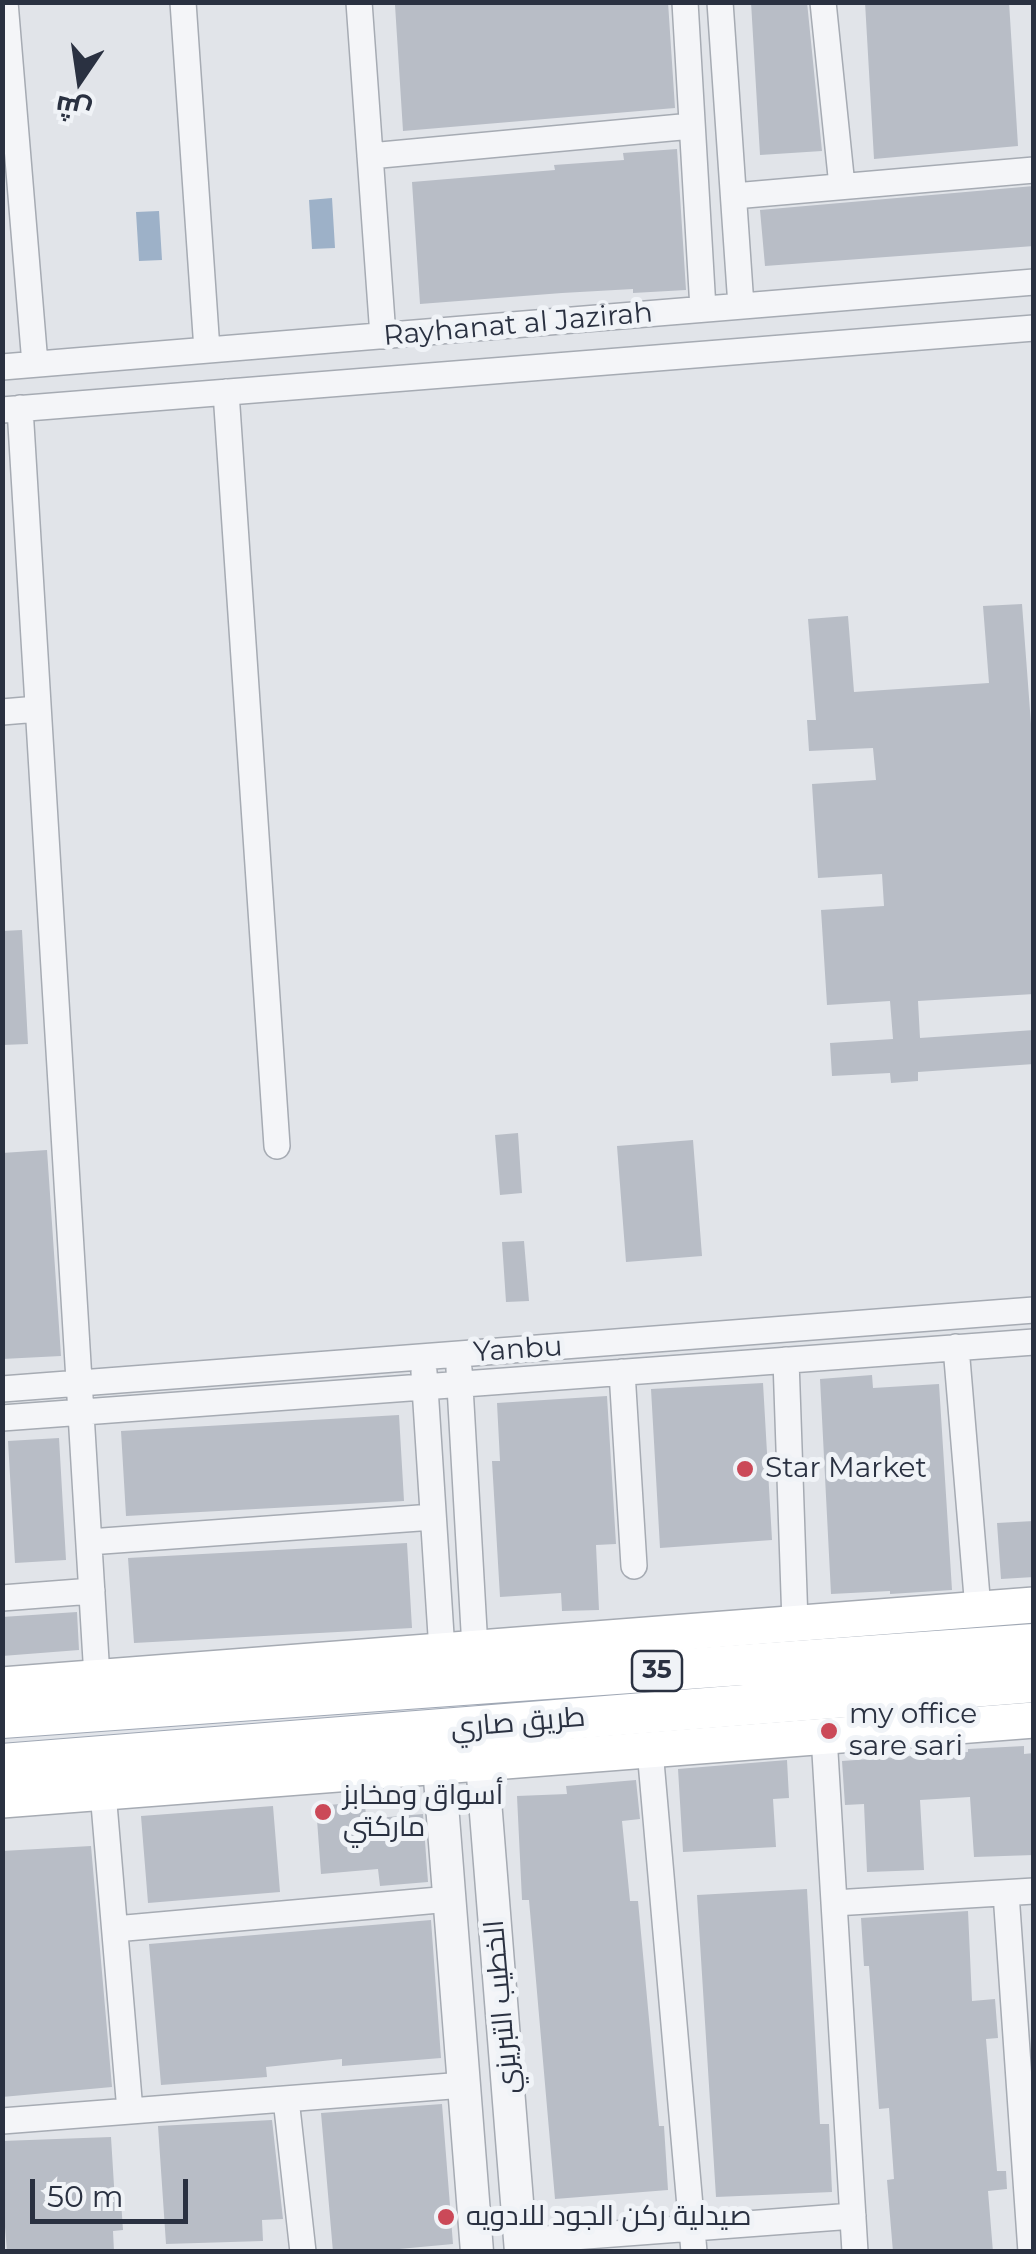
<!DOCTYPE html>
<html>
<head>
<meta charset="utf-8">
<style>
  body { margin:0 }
  #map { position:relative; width:1036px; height:2254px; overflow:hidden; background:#e1e4e9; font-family:Montserrat,Cairo,sans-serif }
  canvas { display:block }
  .frame { position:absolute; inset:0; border:5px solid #2a3141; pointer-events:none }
  .north { position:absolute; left:30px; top:30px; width:100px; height:100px; -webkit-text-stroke:8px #f0f3f7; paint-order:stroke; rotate:193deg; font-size:28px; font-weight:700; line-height:40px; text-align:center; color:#2a3141 }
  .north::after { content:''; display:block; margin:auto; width:35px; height:45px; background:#2a3141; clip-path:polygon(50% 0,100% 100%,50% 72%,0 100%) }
  .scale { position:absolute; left:30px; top:2179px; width:158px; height:45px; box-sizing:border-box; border:5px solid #2a3141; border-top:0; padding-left:12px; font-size:30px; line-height:35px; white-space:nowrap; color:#2a3141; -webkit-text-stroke:8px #f0f3f7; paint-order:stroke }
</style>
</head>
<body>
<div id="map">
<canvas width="1036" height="2254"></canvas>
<div class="frame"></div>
<div class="north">ش</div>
<div class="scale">50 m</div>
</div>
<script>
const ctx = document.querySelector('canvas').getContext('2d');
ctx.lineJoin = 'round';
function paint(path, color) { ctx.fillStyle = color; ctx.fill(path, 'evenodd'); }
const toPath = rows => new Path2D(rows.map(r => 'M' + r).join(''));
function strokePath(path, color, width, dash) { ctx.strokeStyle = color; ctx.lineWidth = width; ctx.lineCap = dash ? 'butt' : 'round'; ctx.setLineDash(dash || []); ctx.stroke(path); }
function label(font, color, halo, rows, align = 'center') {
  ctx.font = font + ' Montserrat,Cairo,sans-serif'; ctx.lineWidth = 10; ctx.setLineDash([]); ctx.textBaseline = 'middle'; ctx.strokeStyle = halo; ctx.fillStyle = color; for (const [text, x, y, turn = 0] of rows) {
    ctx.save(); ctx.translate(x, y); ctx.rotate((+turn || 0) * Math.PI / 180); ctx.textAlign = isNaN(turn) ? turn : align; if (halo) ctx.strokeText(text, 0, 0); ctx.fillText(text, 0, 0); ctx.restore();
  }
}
paint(toPath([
  [332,198,335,248,312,249,309,200],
  [159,211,162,260,139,261,136,212]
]), '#9db1c8');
paint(toPath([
  [435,2,668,2,675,108,403,131,395,5],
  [751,2,807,2,822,151,760,155],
  [865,2,1009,2,1018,146,874,159],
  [677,149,686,290,633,293,633,289,562,293,420,304,412,182,555,170,554,165,624,160,623,153],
  [1034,186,1034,246,765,266,760,210],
  [1022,604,1034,764,1034,994,918,1001,920,1038,1034,1030,1034,1064,918,1072,918,1081,891,1083,890,1073,832,1076,830,1043,893,1039,890,1001,827,1005,821,910,884,906,882,874,818,878,812,784,876,780,873,748,809,751,807,720,816,720,808,619,848,616,854,692,989,683,983,606],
  [22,930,28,1044,2,1045,2,931],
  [518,1133,522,1193,500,1195,495,1135],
  [693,1140,702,1256,626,1262,617,1146],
  [47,1150,61,1356,2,1359,2,1153],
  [524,1241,529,1301,506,1302,502,1242],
  [872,1375,873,1388,939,1384,952,1590,890,1594,890,1591,831,1594,820,1379],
  [763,1383,772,1540,660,1548,651,1389],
  [607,1396,616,1544,596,1545,599,1610,562,1611,561,1593,500,1597,492,1461,500,1461,497,1403],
  [399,1415,404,1501,126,1516,121,1431],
  [59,1438,66,1560,15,1563,8,1441],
  [1034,1521,1034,1577,1001,1579,997,1523],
  [407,1543,412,1628,134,1643,128,1558],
  [77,1612,79,1650,2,1656,2,1617],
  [1024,1746,1024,1754,1034,1753,1034,1855,974,1857,970,1797,920,1800,924,1870,867,1872,864,1804,845,1805,842,1761,968,1752,968,1749],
  [787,1760,789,1798,773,1799,776,1847,683,1852,678,1769],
  [636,1780,640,1819,622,1821,630,1901,638,1901,659,2126,664,2126,668,2190,555,2199,529,1900,522,1900,517,1796,567,1794,566,1786],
  [365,1802,366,1819,423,1814,428,1882,380,1886,378,1869,321,1874,316,1806],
  [273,1806,280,1892,148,1903,141,1816],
  [91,1846,112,2087,2,2097,2,1851],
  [807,1889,820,2124,829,2124,832,2192,716,2197,697,1895],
  [968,1911,972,2001,995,1999,998,2038,986,2039,997,2171,1006,2171,1007,2189,988,2191,993,2252,893,2252,887,2180,894,2179,889,2108,879,2109,869,1966,864,1966,861,1918],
  [431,1920,441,2058,342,2066,342,2059,266,2067,267,2077,161,2085,149,1944],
  [442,2104,453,2244,367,2252,333,2252,321,2113],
  [272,2120,283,2219,262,2220,263,2241,166,2244,158,2126],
  [111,2137,115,2202,121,2201,123,2230,113,2231,114,2252,7,2252,2,2190,2,2141]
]), '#b8bdc6');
const minor = toPath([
  [5,2,35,364],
  [183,2,207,350],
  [359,2,383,336],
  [685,2,703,309],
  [720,2,741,306],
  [823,2,842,186],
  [370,156,692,126],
  [734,196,1034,170],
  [2,367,1034,282],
  [226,392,277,1146],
  [20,408,97,1677],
  [2,410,1034,328],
  [2,712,38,709],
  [956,1347,978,1609],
  [786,1360,795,1623],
  [459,1369,475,1648],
  [424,1372,442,1651],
  [622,1372,634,1566],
  [2,1389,1034,1310],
  [2,1418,1034,1342],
  [89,1542,433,1517],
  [2,1598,92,1591],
  [824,1736,855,2252],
  [650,1750,694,2252],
  [103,1792,130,2111],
  [1006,1893,1031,2252],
  [834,1903,1034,1891],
  [115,1929,450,1899],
  [286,2099,303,2252],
  [2,2121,464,2085],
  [520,2241,853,2216]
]);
const tertiary = toPath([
  [482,1763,521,2252],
  [439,1766,477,2252]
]);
const secondary = toPath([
  [2,1685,1034,1605],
  [2,1800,1034,1720]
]);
const primary = toPath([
  [2,1718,1034,1644],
  [2,1764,1034,1682]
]);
strokePath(minor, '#a6abb3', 28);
strokePath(tertiary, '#a6abb3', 35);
strokePath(secondary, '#a6abb3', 38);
strokePath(primary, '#a0a8b5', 42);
strokePath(minor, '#f4f5f8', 25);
strokePath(tertiary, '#f4f5f8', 32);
strokePath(secondary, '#fff', 35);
strokePath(primary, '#fff', 40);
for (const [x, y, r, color] of [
  [745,1469,10,"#cb4958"],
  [829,1731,10,"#cb4958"],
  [323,1812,10,"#cb4958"],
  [446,2217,10,"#cb4958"]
]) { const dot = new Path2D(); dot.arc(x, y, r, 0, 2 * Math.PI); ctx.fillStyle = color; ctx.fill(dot); strokePath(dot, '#f0f3f7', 4); }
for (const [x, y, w] of [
  [657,1671,50]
]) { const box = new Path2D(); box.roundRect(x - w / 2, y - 20, w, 40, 8); ctx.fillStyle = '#f0f3f7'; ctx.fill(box); strokePath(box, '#2a3141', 2.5); }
label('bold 25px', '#2a3141', null, [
  ["35",657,1671]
]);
label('28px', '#2a3141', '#f0f3f7', [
  ["Rayhanat al Jazirah",518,325,-5],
  ["Yanbu",518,1350,-4],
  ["طريق صاري",518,1723,-5],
  ["الخطيب التبريزي",502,2007,-95]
]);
label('28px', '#2a3141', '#f0f3f7', [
  ["Star Market",765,1469],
  ["my office",849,1715],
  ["sare sari",849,1747],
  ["أسواق ومخابز",343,1796],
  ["ماركتي",343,1828],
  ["صيدلية ركن الجود للادويه",466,2217]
], 'left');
</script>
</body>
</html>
